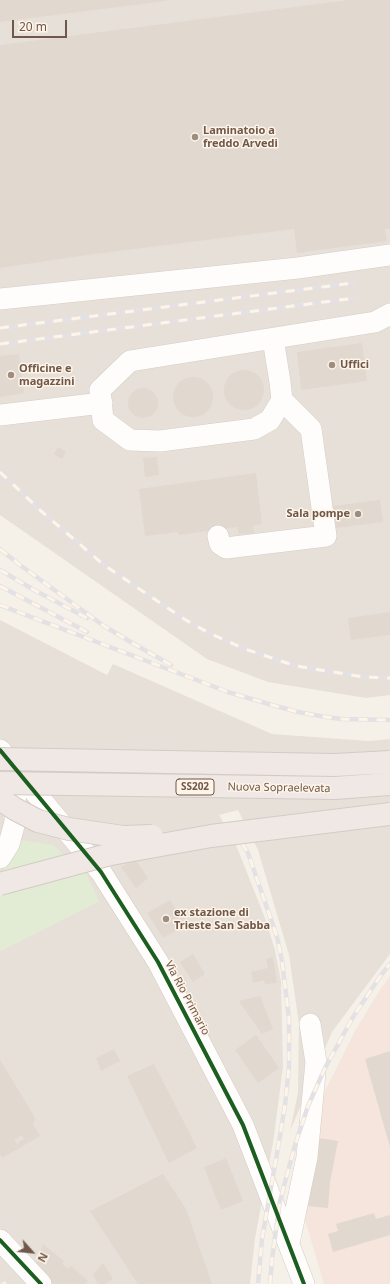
<!DOCTYPE html>
<html>
<head>
<meta charset="utf-8">
<style>
  body { margin:0 }
  #map { position:relative; width:390px; height:1284px; overflow:hidden; background:#f5f0e8; font-family:"Noto Sans",sans-serif }
  canvas { display:block }
  .north { position:absolute; left:12px; top:1232px; width:40px; height:40px; -webkit-text-stroke:3px #fef5e8; paint-order:stroke; rotate:117deg; font-size:11px; font-weight:700; line-height:16px; text-align:center; color:#70574b }
  .north::after { content:''; display:block; margin:auto; width:14px; height:18px; background:#70574b; clip-path:polygon(50% 0,100% 100%,50% 72%,0 100%) }
  .scale { position:absolute; left:12px; top:20px; width:55px; height:18px; box-sizing:border-box; border:2px solid #70574b; border-top:0; padding-left:5px; font-size:12px; line-height:14px; white-space:nowrap; color:#70574b; -webkit-text-stroke:3px #fef5e8; paint-order:stroke }
</style>
</head>
<body>
<div id="map">
<canvas width="390" height="1284"></canvas>
<div class="north">N</div>
<div class="scale">20 m</div>
</div>
<script>
const ctx = document.querySelector('canvas').getContext('2d');
ctx.lineJoin = 'round';
function paint(path, color) { ctx.fillStyle = color; ctx.fill(path, 'evenodd'); }
const toPath = rows => new Path2D(rows.map(r => 'M' + r).join(''));
function strokePath(path, color, width, dash) { ctx.strokeStyle = color; ctx.lineWidth = width; ctx.lineCap = dash ? 'butt' : 'round'; ctx.setLineDash(dash || []); ctx.stroke(path); }
function label(font, color, halo, rows, align = 'center') {
  ctx.font = font + ' "Noto Sans",sans-serif'; ctx.lineWidth = 3; ctx.setLineDash([]); ctx.textBaseline = 'middle'; ctx.strokeStyle = halo; ctx.fillStyle = color; for (const [text, x, y, turn = 0] of rows) {
    ctx.save(); ctx.translate(x, y); ctx.rotate((+turn || 0) * Math.PI / 180); ctx.textAlign = isNaN(turn) ? turn : align; if (halo) ctx.strokeText(text, 0, 0); ctx.fillText(text, 0, 0); ctx.restore();
  }
}
paint(toPath([
  [390,976,390,1284,324,1284,295,1186,300,1160,324,1093,355,1031,378,993]
]), '#f5e5dc');
paint(toPath([
  [0,0,390,0,390,695,366,698,268,682,207,659,0,515],
  [0,620,107,675,113,664,272,734,369,741,390,739,390,954,332,1032,290,1131,298,1093,299,1024,289,955,258,850,238,810,219,815,236,845,265,918,275,950,281,981,283,1067,273,1143,255,1238,250,1284,7,1284,5,1281,0,1284,0,951,99,901,0,876]
]), '#e7e0d9');
paint(toPath([
  [20,840,53,845,87,875,99,901,0,951,0,876]
]), '#e2ebd3');
paint(toPath([
  [0,0,166,0,166,1,0,22],
  [349,0,390,0,390,229,385,229,387,241,297,253,294,229,87,255,0,268,0,45],
  [362,343,367,381,301,390,297,352],
  [19,354,24,393,0,397,0,356],
  '224 390a20 20 0 1 1 40 0a20 20 0 1 1-40 0Z',
  '173 397a20 20 0 1 1 40 0a20 20 0 1 1-40 0Z',
  '128 403a15 15 0 1 1 30 0a15 15 0 1 1-30 0Z',
  [58,447,66,452,62,459,54,454],
  [157,457,159,475,145,477,143,458],
  [256,473,262,524,253,525,254,533,239,534,237,527,179,535,178,532,145,536,139,489],
  [380,500,383,522,336,528,333,506],
  [390,612,390,635,351,640,348,618],
  [135,859,148,878,136,888,121,867],
  [170,900,185,925,163,938,147,913],
  [193,954,205,974,193,982,180,962],
  [273,957,277,983,265,984,264,980,253,983,251,972,268,968,266,959],
  [260,996,273,1029,262,1034,239,1001],
  [256,1035,279,1068,258,1083,235,1050],
  [114,1049,120,1061,101,1071,96,1058],
  [390,1051,390,1147,365,1059],
  [0,1060,34,1116,35,1119,33,1124,40,1136,2,1158,0,1154],
  [22,1135,24,1139,17,1144,14,1140],
  [154,1064,197,1148,169,1163,127,1076],
  [318,1138,338,1141,330,1182,328,1208,308,1206,310,1179],
  [226,1158,243,1201,221,1210,204,1167],
  [163,1174,186,1209,212,1284,138,1284,90,1211],
  [374,1213,376,1219,390,1215,390,1235,333,1252,328,1234,338,1231,336,1224],
  [43,1244,64,1261,62,1264,68,1269,71,1266,88,1281,85,1284,52,1284,36,1267,35,1264],
  [103,1263,113,1279,105,1284,98,1284,93,1275]
]), '#e1d8d0');
const minor = toPath([
  [0,299,298,268,390,255],
  [273,339,280,382,282,400,270,420,254,429,160,441,130,440,103,420,100,390,130,361,375,322,390,314],
  [0,415,102,403],
  [218,536,220,544,226,548,326,536,311,429,282,400],
  [0,750,101,872,158,962,243,1125,304,1284],
  [0,858,9,844,15,822,16,769],
  [0,1240,41,1284],
  [289,1243,307,1157,316,1062,310,1024]
]);
strokePath(minor, '#d4cdc6', 22);
strokePath(minor, '#fefdfc', 21);
const rail = toPath([
  [0,328,353,283],
  [0,344,355,298],
  [0,472,41,511,104,565,184,619,211,634,245,649,296,666,364,677,390,678],
  [0,549,20,565,104,626,134,644,171,665],
  [0,570,34,590,87,618],
  [0,586,87,632],
  [0,605,228,692,272,705,298,712,320,716,341,719,390,720],
  [242,843,248,853,277,937,282,961,289,1019,289,1067,285,1105,279,1142,262,1239,258,1284],
  [270,1284,272,1259,280,1201,295,1145,308,1106,325,1068,353,1017,381,975,390,964]
]);
strokePath(rail, '#e4e1e4', 4.5);
strokePath(rail, '#fef5e8', 3, [9]);
const highwayBridge = toPath([
  [0,759,335,765,390,762],
  [0,783,335,788,390,784],
  [0,799,15,809,38,821,69,829,123,837,152,836],
  [0,884,111,854,211,836,390,814]
]);
strokePath(highwayBridge, '#d3cbc5', 24, []);
strokePath(highwayBridge, '#efe8e4', 22);
strokePath(toPath([
  [0,750,101,872,158,962,243,1125,304,1284],
  [0,1240,41,1284]
]), '#1b5e20', 4);
for (const [x, y, r, color] of [
  [195,137,4,"#9f8d82"],
  [332,365,4,"#9f8d82"],
  [11,375,4,"#9f8d82"],
  [358,514,4,"#9f8d82"],
  [166,919,4,"#9f8d82"]
]) { const dot = new Path2D(); dot.arc(x, y, r, 0, 2 * Math.PI); ctx.fillStyle = color; ctx.fill(dot); strokePath(dot, '#fef5e8', 1.5); }
for (const [x, y, w] of [
  [195,787,38]
]) { const box = new Path2D(); box.roundRect(x - w / 2, y - 8, w, 16, 3); ctx.fillStyle = '#fef5e8'; ctx.fill(box); strokePath(box, '#70574b', 1); }
label('bold 10px', '#70574b', null, [
  ["SS202",195,787]
]);
label('bold 11px', '#70574b', '#fef5e8', [
  ["Laminatoio a",203,131],
  ["freddo Arvedi",203,144],
  ["Uffici",340,365],
  ["Officine e",19,369],
  ["magazzini",19,382],
  ["Sala pompe",350,514,"right"],
  ["ex stazione di",174,913],
  ["Trieste San Sabba",174,926]
], 'left');
label('11px', '#70574b', '#fef5e8', [
  ["Nuova Sopraelevata",279,788,1],
  ["Via Rio Primario",187,998,62]
]);
</script>
</body>
</html>
